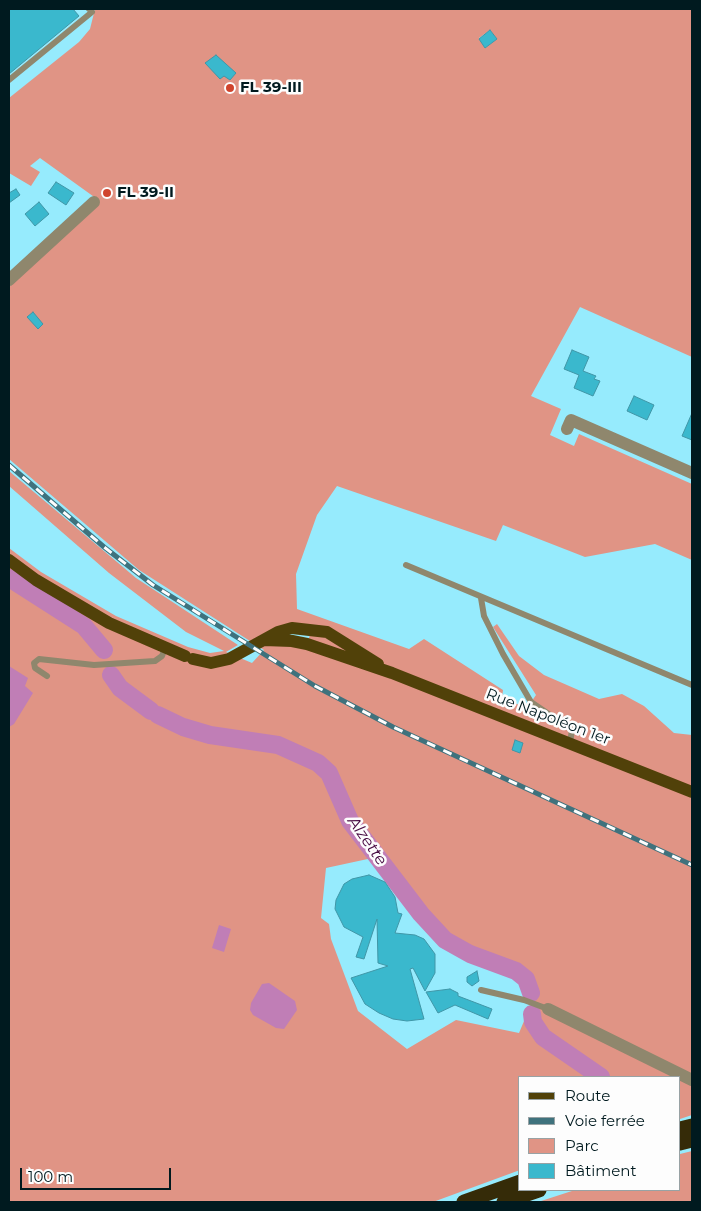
<!DOCTYPE html>
<html>
<head>
<meta charset="utf-8">
<style>
  body { margin:0 }
  #map { position:relative; width:701px; height:1211px; overflow:hidden; background:#96ebfd; font-family:Montserrat,sans-serif }
  canvas { display:block }
  .frame { position:absolute; inset:0; border:10px solid #001a1f; pointer-events:none }
  .legend { position:absolute; left:518px; top:1076px; width:162px; height:115px; box-sizing:border-box; background:#fdfdfd; border:1px solid #98a2a4; margin:0; padding:6px 9px; list-style:none; font-size:15px; color:#001a1f }
  .legend li { display:flex; align-items:center; gap:10px; height:25px }
  .legend b { width:25px; border:1px solid #98a2a4 }
  .scale { position:absolute; left:20px; top:1168px; width:151px; height:22px; box-sizing:border-box; border:2px solid #001a1f; border-top:0; padding-left:6px; font-size:15px; line-height:18px; white-space:nowrap; color:#001a1f; -webkit-text-stroke:4px #fdfdfd; paint-order:stroke }
</style>
</head>
<body>
<div id="map">
<canvas width="701" height="1211"></canvas>
<div class="frame"></div>
<ul class="legend">
<li><b style="height:6px;background:#514109"></b>Route</li>
<li><b style="height:6px;background:#3f727d"></b>Voie ferrée</li>
<li><b style="height:14px;background:#e09485"></b>Parc</li>
<li><b style="height:14px;background:#3ab8cd"></b>Bâtiment</li>
</ul>
<div class="scale">100 m</div>
</div>
<script>
const ctx = document.querySelector('canvas').getContext('2d');
ctx.lineJoin = 'round';
function paint(path, color) { ctx.fillStyle = color; ctx.fill(path, 'evenodd'); }
const toPath = rows => new Path2D(rows.map(r => 'M' + r).join(''));
function strokePath(path, color, width, dash) { ctx.strokeStyle = color; ctx.lineWidth = width; ctx.lineCap = dash ? 'butt' : 'round'; ctx.setLineDash(dash || []); ctx.stroke(path); }
function label(font, color, halo, rows, align = 'center') {
  ctx.font = font + ' Montserrat,sans-serif'; ctx.lineWidth = 5; ctx.setLineDash([]); ctx.textBaseline = 'middle'; ctx.strokeStyle = halo; ctx.fillStyle = color; for (const [text, x, y, turn = 0] of rows) {
    ctx.save(); ctx.translate(x, y); ctx.rotate((+turn || 0) * Math.PI / 180); ctx.textAlign = isNaN(turn) ? turn : align; if (halo) ctx.strokeText(text, 0, 0); ctx.fillText(text, 0, 0); ctx.restore();
  }
}
paint(toPath([
  [95,9,692,9,692,357,580,307,531,396,561,409,550,435,574,446,579,434,692,484,692,560,655,544,585,557,503,525,496,541,337,486,317,515,296,574,297,609,409,649,424,639,503,690,502,698,527,708,536,695,493,627,497,624,519,656,544,675,599,699,622,694,644,706,674,733,692,735,692,1115,680,1119,680,1077,520,1077,520,1170,433,1202,9,1202,9,548,41,572,116,616,188,647,210,653,224,651,186,632,109,573,9,486,9,471,136,578,238,645,226,652,252,663,264,650,139,570,9,459,9,287,97,199,40,158,30,166,40,172,31,186,9,173,9,98,79,42,90,29],
  [490,30,497,39,485,48,479,38],
  [312,629,307,644,278,632],
  [377,857,421,914,445,940,470,954,516,971,526,979,531,993,532,1014,527,1014,519,1033,456,1020,407,1049,358,1011,331,939,329,924,321,918,326,868],
  [692,1151,692,1202,538,1202,575,1190,680,1190,680,1154]
]), '#e09485');
paint(toPath([
  [9,666,28,678,25,686,33,693,14,724,9,727],
  [219,925,231,929,224,952,212,948],
  [269,983,295,1001,297,1010,284,1029,276,1028,253,1015,250,1010,251,1003,262,984]
]), '#c07eb6');
strokePath(toPath([
  [9,578,84,626,104,650],
  [111,675,120,688,151,711],
  [158,715,183,727,210,735,278,745,318,763,329,773,350,821,421,914,445,940,470,954,516,971,526,979,531,993],
  [532,1014,533,1022,543,1037,601,1077]
]), '#c07eb6', 18);
const building = toPath([
  [9,9,73,9,79,16,9,74,9,9],
  [490,30,497,39,485,48,479,39,490,30],
  [216,55,236,73,230,80,224,76,220,79,205,63,216,55],
  [56,182,74,193,66,205,48,193,56,182],
  [16,189,20,195,9,203,9,193,16,189],
  [39,202,49,214,35,226,25,214,39,202],
  [33,312,43,324,38,329,27,317,33,312],
  [572,350,589,357,583,371,596,376,594,379,600,381,593,396,574,388,579,375,564,369,572,350],
  [634,396,654,405,647,420,627,411,634,396],
  [692,413,692,440,682,436,692,413],
  [515,740,523,743,520,753,512,750,515,740],
  [369,875,385,882,395,897,398,913,402,914,395,933,415,935,424,939,435,954,435,973,425,991,413,968,410,969,424,1019,407,1021,393,1019,379,1013,365,1004,351,978,388,966,378,963,377,919,364,959,356,957,363,937,344,927,335,909,336,900,344,884,352,879,369,875],
  [477,971,479,981,472,986,467,982,467,977,477,971],
  [450,989,458,993,458,996,492,1009,488,1019,455,1005,438,1013,426,992,450,989]
]);
paint(building, '#3ab8cd');
strokePath(building, '#4096a7', 1);
strokePath(toPath([
  [9,80,92,12,89,9],
  [406,565,692,685],
  [481,598,484,616,503,654,531,702,572,730,570,743],
  [47,676,35,668,34,663,39,659,94,665,155,661,162,656,165,648],
  [481,990,524,1000,548,1009]
]), '#8f876d', 6);
strokePath(toPath([
  [9,280,94,202],
  [567,429,571,420,692,473],
  [548,1009,692,1080]
]), '#8f876d', 12);
strokePath(toPath([
  [9,560,36,580,109,623,185,656],
  [264,640,292,641,307,644,392,673,692,792],
  [193,659,211,663,229,659,278,632,292,628,327,632,378,664]
]), '#514109', 12);
strokePath(toPath([
  [680,1129,692,1126],
  [680,1143,692,1140],
  [464,1202,520,1182],
  [504,1202,539,1190]
]), '#352b08', 15);
const rail = toPath([
  [9,465,104,547,153,585,315,686,393,727,692,865]
]);
strokePath(rail, '#3f727d', 5);
strokePath(rail, '#fdfdfd', 3, [9]);
for (const [x, y, r, color] of [
  [230,88,5,"#d0442d"],
  [107,193,5,"#d0442d"]
]) { const dot = new Path2D(); dot.arc(x, y, r, 0, 2 * Math.PI); ctx.fillStyle = color; ctx.fill(dot); strokePath(dot, '#fdfdfd', 2); }
label('bold 15px', '#001a1f', '#fdfdfd', [
  ["FL 39-III",240,88],
  ["FL 39-II",117,193]
], 'left');
label('15px', '#001a1f', '#fdfdfd', [
  ["Rue Napoléon 1er",548,717,21]
]);
label('italic 16px', '#460941', '#fdfdfd', [
  ["Alzette",367,841,55]
]);
</script>
</body>
</html>
